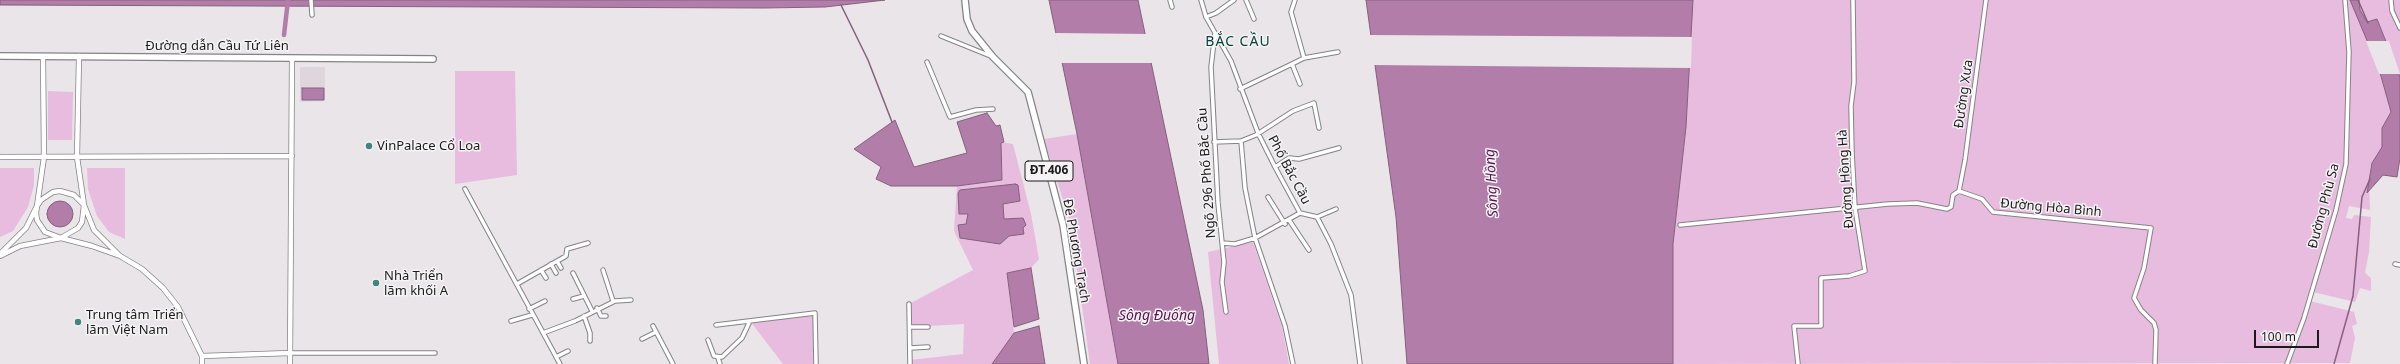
<!DOCTYPE html>
<html>
<head>
<meta charset="utf-8">
<style>
  body { margin:0 }
  #map { position:relative; width:2400px; height:364px; overflow:hidden; background:#e9e5e8; font-family:"Noto Sans",sans-serif }
  canvas { display:block }
  .scale { position:absolute; left:2254px; top:330px; width:65px; height:18px; box-sizing:border-box; border:2px solid #1c1b1c; border-top:0; padding-left:5px; font-size:12px; line-height:14px; white-space:nowrap; color:#1c1b1c; -webkit-text-stroke:3px #f6f3f5; paint-order:stroke }
</style>
</head>
<body>
<div id="map">
<canvas width="2400" height="364"></canvas>
<div class="scale">100 m</div>
</div>
<script>
const ctx = document.querySelector('canvas').getContext('2d');
ctx.lineJoin = 'round';
function paint(path, color) { ctx.fillStyle = color; ctx.fill(path, 'evenodd'); }
const toPath = rows => new Path2D(rows.map(r => 'M' + r).join(''));
function strokePath(path, color, width, dash) { ctx.strokeStyle = color; ctx.lineWidth = width; ctx.lineCap = dash ? 'butt' : 'round'; ctx.setLineDash(dash || []); ctx.stroke(path); }
function label(font, color, halo, rows, align = 'center') {
  ctx.font = font + ' "Noto Sans",sans-serif'; ctx.lineWidth = 3; ctx.setLineDash([]); ctx.textBaseline = 'middle'; ctx.strokeStyle = halo; ctx.fillStyle = color; for (const [text, x, y, turn = 0] of rows) {
    ctx.save(); ctx.translate(x, y); ctx.rotate((+turn || 0) * Math.PI / 180); ctx.textAlign = isNaN(turn) ? turn : align; if (halo) ctx.strokeText(text, 0, 0); ctx.fillText(text, 0, 0); ctx.restore();
  }
}
paint(toPath([
  [300,67,325,67,325,101,300,102]
]), '#dfd5dd');
paint(toPath([
  [1693,0,2350,0,2379,69,2391,112,2382,128,2382,147,2372,163,2369,181,2370,210,2349,206,2346,218,2352,219,2354,215,2371,217,2369,252,2365,273,2371,278,2371,291,2360,288,2355,302,2313,292,2310,301,2354,312,2357,324,2352,326,2355,338,2350,363,1673,364,1673,244,1686,127],
  [2359,0,2400,0,2400,77,2377,19,2367,22,2360,10],
  [455,71,515,71,517,175,455,184],
  [48,91,73,92,72,140,48,140],
  [1077,134,1118,364,1090,364,1071,226,1044,139],
  [1001,142,1013,144,1031,214,1039,259,1031,268,1007,273,1014,333,992,364,910,364,910,360,963,354,964,324,911,327,909,304,973,270,954,231,957,186,1002,180],
  [0,168,34,168,34,185,28,207,13,231,0,237],
  [87,168,125,168,125,239,109,232,97,216,88,189],
  [1253,242,1282,327,1289,364,1219,364,1208,252],
  [815,313,816,364,783,364,750,321]
]), '#e8bcdf');
const water = toPath([
  [0,0,885,0,825,7,764,8,0,5,0,0],
  [1049,0,1138,0,1203,310,1209,364,1118,364,1077,134,1049,0],
  [1366,0,1693,0,1686,127,1673,244,1673,364,1407,364,1396,217,1366,0],
  [2350,0,2359,0,2360,10,2367,22,2377,19,2400,77,2400,158,2397,177,2383,175,2367,193,2372,163,2382,147,2382,128,2391,112,2379,69,2350,0],
  [302,88,324,88,324,100,302,100,302,88],
  [987,113,996,126,1000,125,1004,142,1001,143,1002,180,957,186,891,186,876,179,881,167,854,149,895,120,914,167,967,153,957,122,987,113],
  [1015,184,1018,185,1020,201,1003,204,1004,219,1023,218,1026,225,1023,228,1024,234,1009,236,1000,244,960,238,958,225,966,224,968,214,959,214,958,193,960,190,1015,184],
  '47 214a13 13 0 1 1 26 0a13 13 0 1 1-26 0Z',
  [1031,268,1039,319,1014,327,1007,273,1031,268],
  [1039,326,1045,364,992,364,1014,333,1039,326]
]);
paint(water, '#b27da8');
strokePath(water, '#85607e', 1);
paint(toPath([
  [1055,33,1148,34,1154,63,1061,63],
  [1369,35,1692,37,1691,68,1373,65],
  [2366,41,2389,41,2400,74,2379,74]
]), '#e9e5e8');
strokePath(toPath([
  [2358,0,2368,23],
  [841,5,868,60,892,122],
  [2334,364,2353,296,2362,197,2370,179]
]), '#85607e', 1.5);
strokePath(toPath([
  [284,35,288,0]
]), '#b27da8', 4.5);
const minor = toPath([
  [311,0,312,15],
  [1170,0,1172,7],
  [1201,0,1206,17,1231,61,1258,133,1275,167,1300,213,1317,217,1331,244,1351,295,1360,364],
  [1246,0,1254,19],
  [1295,0,1291,12,1304,58],
  [2391,0,2392,11,2400,28],
  [1206,17,1216,13,1234,0],
  [1215,33,1211,67,1218,203,1224,262,1222,282,1226,312],
  [941,36,993,57],
  [927,62,950,117,976,110,993,109],
  [1292,64,1304,58,1338,52],
  [1240,89,1292,64,1300,84],
  [1214,142,1241,141,1256,135,1293,111,1314,103,1319,128],
  [1275,167,1289,158,1299,159,1339,148],
  [465,189,560,364],
  [1959,191,1965,160,1986,0],
  [1268,197,1285,224],
  [1317,217,1336,209],
  [1289,220,1309,250],
  [1680,225,1888,204,1917,203,1947,209,1951,207,1953,195,1959,191,1982,199,1993,212,2151,228,2144,268,2134,298,2141,310,2154,323,2156,330,2155,364],
  [1222,243,1235,244,1255,238,1245,188,1241,141],
  [557,261,561,268],
  [551,264,556,273],
  [2395,264,2400,265],
  [541,270,546,278],
  [603,270,613,301],
  [573,273,592,311],
  [517,284,566,256,567,249,588,243],
  [573,299,584,296],
  [909,304,910,364],
  [597,308,601,316,606,316],
  [529,309,545,301],
  [584,316,590,333,590,341],
  [511,321,532,315],
  [716,325,815,313,816,364],
  [653,326,673,364],
  [911,327,928,327],
  [543,333,575,321,615,301,631,300],
  [642,339,656,332],
  [708,340,714,356,722,357,742,338,750,321],
  [910,348,928,347],
  [290,353,435,353],
  [556,357,568,351],
  [718,358,720,364],
  [1293,364,1285,326,1255,238,1300,213],
  [1798,364,1794,326,1821,326,1821,278,1849,276,1865,271,1855,208,1852,152,1851,106,1854,82,1853,0],
  [2287,364,2304,318,2336,210,2346,164,2349,52,2345,0]
]);
const tertiary = toPath([
  [79,56,77,157,84,205,94,230,119,255],
  [0,157,292,156],
  [60,191,74,195,84,205,82,222,78,228,61,238,45,232,37,220,36,213,37,206,41,200,53,192,60,191],
  [0,254,26,228,37,206,44,157,43,57],
  [0,256,20,246,61,238,92,246,120,256,142,269,163,288,178,307,202,356,202,364],
  [202,356,290,353],
  [290,364,292,58]
]);
const primary = toPath([
  [965,0,967,19,972,31,993,57,1028,92,1063,225,1084,364],
  [0,56,433,59]
]);
strokePath(minor, '#868385', 5.5);
strokePath(tertiary, '#868385', 6);
strokePath(primary, '#868385', 8);
strokePath(minor, '#fff', 3.5);
strokePath(tertiary, '#fff', 4.5);
strokePath(primary, '#fff', 5.5);
for (const [x, y, r, color] of [
  [369,146,4,"#41867c"],
  [376,283,4,"#41867c"],
  [78,322,4,"#41867c"]
]) { const dot = new Path2D(); dot.arc(x, y, r, 0, 2 * Math.PI); ctx.fillStyle = color; ctx.fill(dot); strokePath(dot, '#f6f3f5', 1.5); }
for (const [x, y, w] of [
  [1049,171,48]
]) { const box = new Path2D(); box.roundRect(x - w / 2, y - 10, w, 20, 3); ctx.fillStyle = '#f6f3f5'; ctx.fill(box); strokePath(box, '#1c1b1c', 1); }
label('bold 12px', '#1c1b1c', null, [
  ["ĐT.406",1049,171]
]);
label('13px', '#1c1b1c', '#f6f3f5', [
  ["Đường dẫn Cầu Tứ Liên",217,46],
  ["Đường Xưa",1964,94,-82],
  ["Phố Bắc Cầu",1289,170,62],
  ["Ngõ 296 Phố Bắc Cầu",1207,173,-94],
  ["Đường Hồng Hà",1846,179,-94],
  ["Đường Phù Sa",2324,206,-75],
  ["Đường Hòa Bình",2051,208,5],
  ["Đê Phương Trạch",1076,251,80]
]);
label('13px', '#1c1b1c', '#f6f3f5', [
  ["VinPalace Cổ Loa",377,146],
  ["Nhà Triển",384,276],
  ["lãm khối A",384,291],
  ["Trung tâm Triển",86,315],
  ["lãm Việt Nam",86,330]
], 'left');
ctx.letterSpacing = '1px';
label('14px', '#03433c', '#f6f3f5', [
  ["BẮC CẦU",1238,42]
]);
ctx.letterSpacing = '0px';
label('italic 14px', '#55154d', '#f6f3f5', [
  ["Sông Hồng",1492,183,-93],
  ["Sông Đuống",1157,316]
]);
</script>
</body>
</html>
